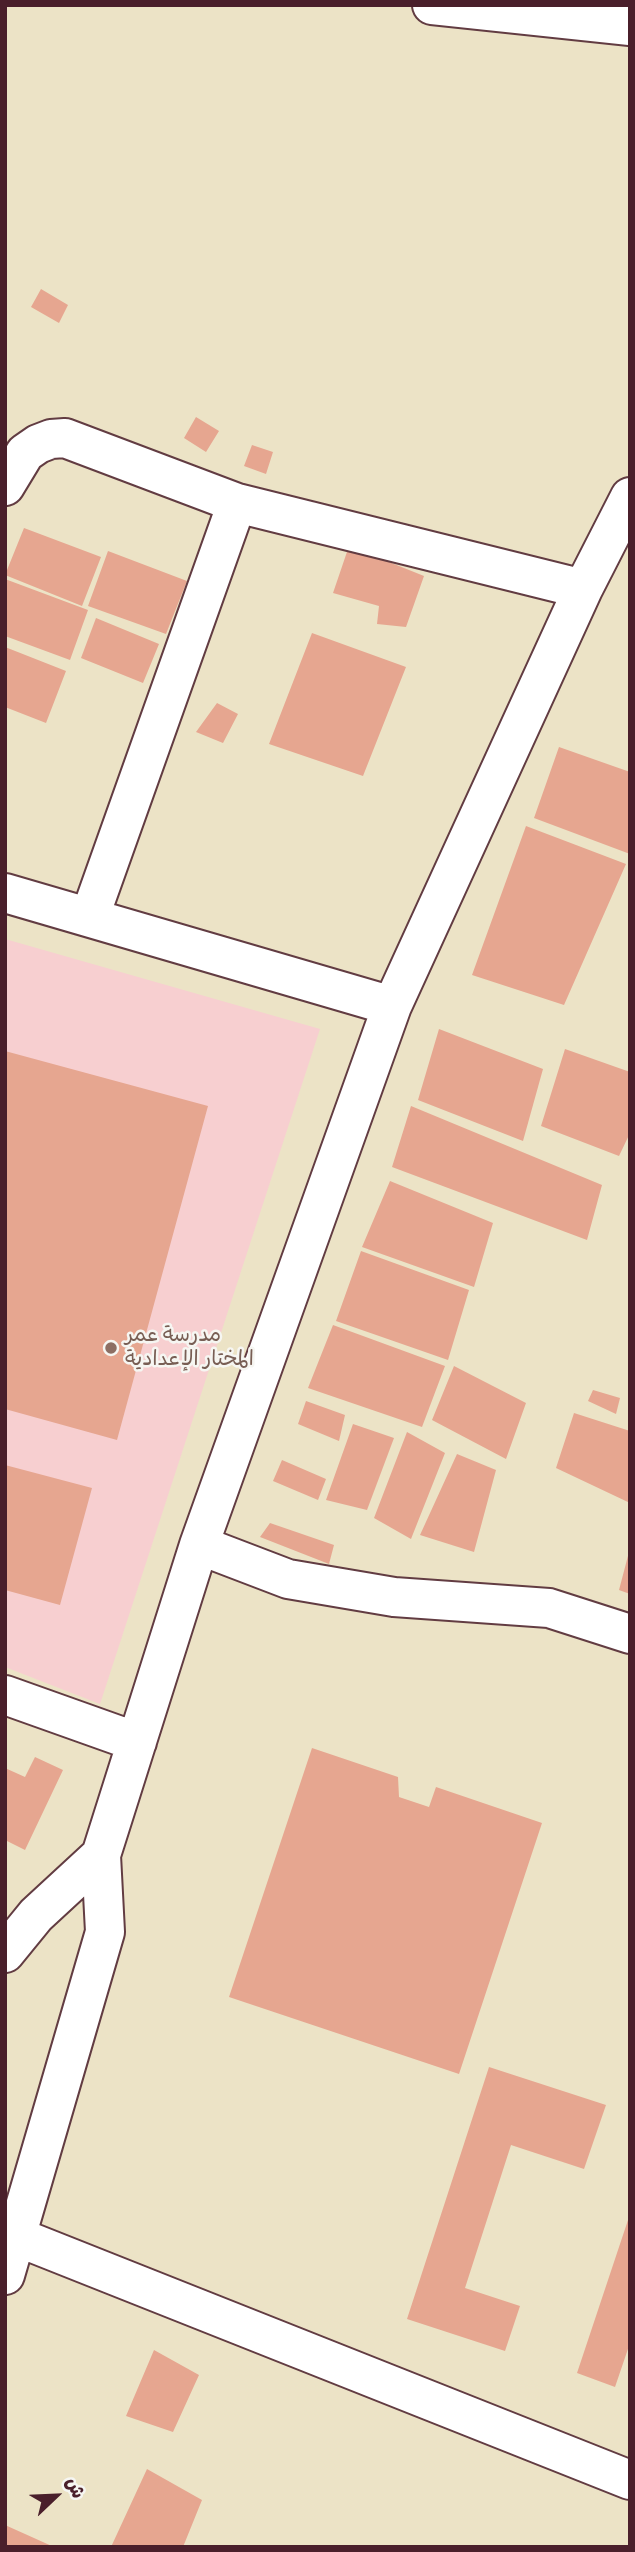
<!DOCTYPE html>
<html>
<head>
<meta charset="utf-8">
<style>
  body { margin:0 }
  #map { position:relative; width:635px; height:2552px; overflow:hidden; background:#ece3c6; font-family:Pangolin,"Playpen Sans Arabic",sans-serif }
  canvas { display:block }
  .frame { position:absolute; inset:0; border:7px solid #4a1f2b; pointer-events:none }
  .north { position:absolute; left:21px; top:2461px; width:70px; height:70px; -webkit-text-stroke:5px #f6f6f2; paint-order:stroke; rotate:67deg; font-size:19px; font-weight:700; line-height:28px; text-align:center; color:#4a1f2b }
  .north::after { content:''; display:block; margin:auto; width:24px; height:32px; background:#4a1f2b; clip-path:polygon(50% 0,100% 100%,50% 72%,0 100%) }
</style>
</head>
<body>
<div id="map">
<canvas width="635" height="2552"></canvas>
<div class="frame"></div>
<div class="north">ش</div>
</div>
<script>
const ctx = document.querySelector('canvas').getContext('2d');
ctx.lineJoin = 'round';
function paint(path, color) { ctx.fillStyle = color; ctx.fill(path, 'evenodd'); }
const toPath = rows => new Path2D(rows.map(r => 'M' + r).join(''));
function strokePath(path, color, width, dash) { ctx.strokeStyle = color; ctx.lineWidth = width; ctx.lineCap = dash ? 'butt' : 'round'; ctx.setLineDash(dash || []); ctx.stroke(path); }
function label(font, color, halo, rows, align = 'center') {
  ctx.font = font + ' Pangolin,"Playpen Sans Arabic",sans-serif'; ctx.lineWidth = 5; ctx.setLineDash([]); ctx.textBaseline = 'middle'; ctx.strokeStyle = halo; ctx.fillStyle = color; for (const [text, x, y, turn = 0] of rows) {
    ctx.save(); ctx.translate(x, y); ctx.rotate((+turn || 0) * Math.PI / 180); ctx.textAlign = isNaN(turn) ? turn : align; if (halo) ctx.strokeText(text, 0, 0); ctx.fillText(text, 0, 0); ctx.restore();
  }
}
paint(toPath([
  [5,939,320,1029,100,1704,5,1667]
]), '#f7cfd0');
paint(toPath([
  [41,289,68,305,59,323,31,307],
  [196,417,219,431,206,452,184,438],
  [252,445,273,452,266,474,244,466],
  [24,528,101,557,82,606,5,575],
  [349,546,424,576,406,627,377,624,379,606,333,593],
  [108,551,187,581,166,634,88,606],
  [5,579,88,610,70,660,5,636],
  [96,618,159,644,143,683,81,658],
  [312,633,406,667,363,776,269,744],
  [5,647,66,671,46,723,5,707],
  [217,703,238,714,223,743,196,732],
  [559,747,630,772,630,854,534,818],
  [526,826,626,864,564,1005,472,975],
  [439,1029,543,1069,523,1141,418,1100],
  [565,1049,630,1072,630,1133,619,1156,541,1126],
  [5,1051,208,1106,117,1440,5,1409],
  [411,1106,602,1185,587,1240,392,1167],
  [390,1181,493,1223,474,1287,362,1247],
  [361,1251,469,1290,448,1360,336,1321],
  [333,1325,445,1366,422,1427,308,1388],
  [454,1366,526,1403,506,1459,432,1420],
  [593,1390,620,1398,616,1414,588,1401],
  [306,1401,345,1415,339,1441,298,1424],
  [574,1413,630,1431,630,1503,556,1468],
  [353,1424,394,1438,367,1510,326,1500],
  [407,1432,445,1453,411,1539,374,1518],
  [457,1454,496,1470,474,1552,420,1535],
  [282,1460,326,1479,318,1500,273,1481],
  [5,1465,92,1488,60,1605,5,1590],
  [270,1523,334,1545,329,1564,260,1537],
  [629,1552,630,1552,630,1594,619,1590],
  [312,1748,398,1777,399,1797,429,1807,436,1787,542,1823,459,2074,229,1997],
  [35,1757,63,1770,25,1850,5,1840,5,1768,25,1777],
  [489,2067,606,2105,584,2169,511,2145,465,2288,520,2306,505,2351,407,2319],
  [630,2214,630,2343,615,2387,577,2373],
  [154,2350,199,2375,173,2432,126,2416],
  [147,2469,202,2500,183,2547,111,2547],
  [5,2525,54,2547,5,2547]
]), '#e6a690');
const minor = toPath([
  [5,486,25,453,38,444,51,439,65,438,237,503,583,589],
  [5,893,392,1006],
  [90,916,237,503],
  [199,1545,288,1579,394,1597,549,1608,630,1634],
  [5,1695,137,1742],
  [5,1953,36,1915,101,1855,199,1545,392,1006,583,589,630,497],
  [5,2232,630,2480],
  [5,2275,105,1932,101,1855]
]);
const primary = toPath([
  [432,5,630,26]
]);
strokePath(minor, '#623c42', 42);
strokePath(primary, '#623c42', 42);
strokePath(minor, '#fff', 38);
strokePath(primary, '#fff', 38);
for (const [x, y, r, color] of [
  [111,1348,7,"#8d6e63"]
]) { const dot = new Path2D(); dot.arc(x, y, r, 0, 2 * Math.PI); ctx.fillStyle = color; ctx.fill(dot); strokePath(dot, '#f6f6f2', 2.5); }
label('21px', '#785e54', '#f6f6f2', [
  ["مدرسة عمر",125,1336],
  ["المختار الإعدادية",125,1360]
], 'left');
</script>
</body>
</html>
